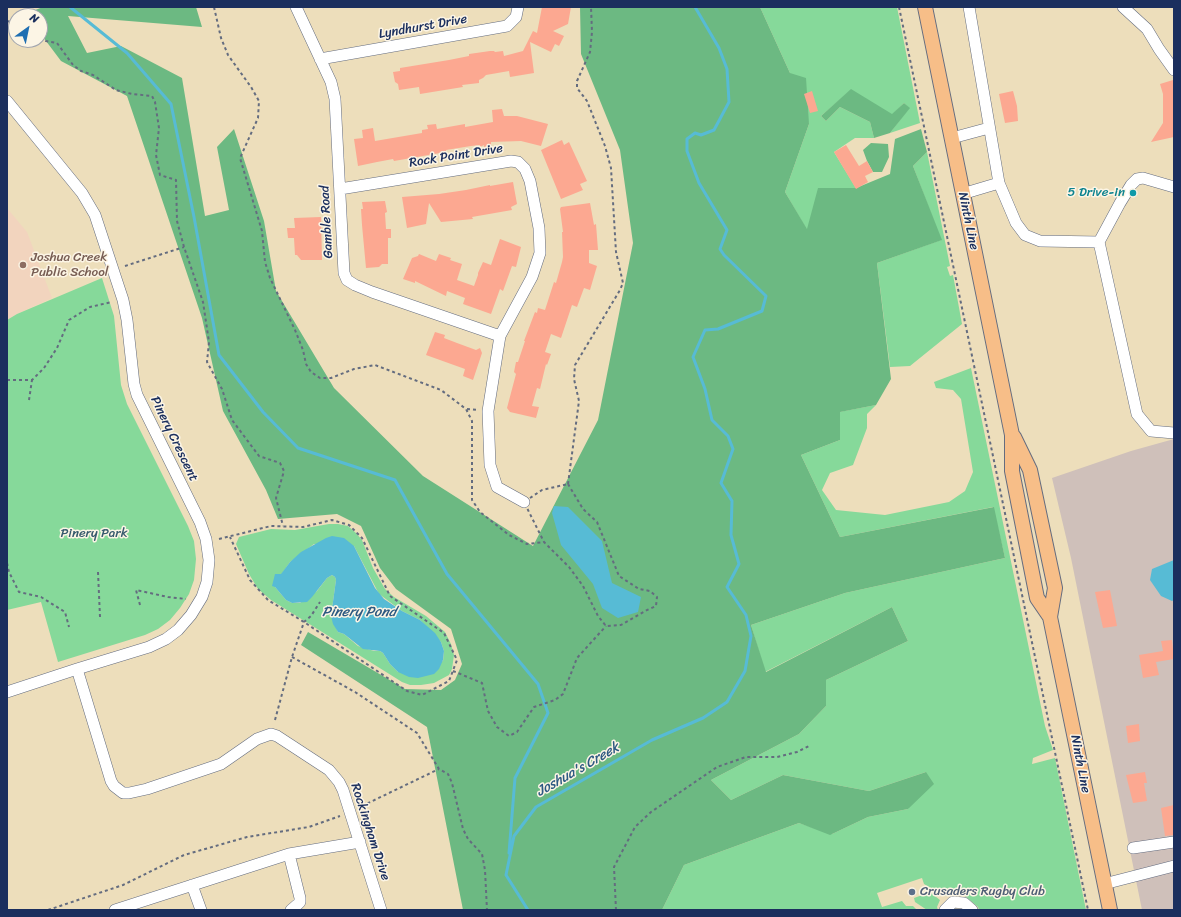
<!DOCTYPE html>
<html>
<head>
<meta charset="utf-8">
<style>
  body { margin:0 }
  #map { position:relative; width:1181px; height:917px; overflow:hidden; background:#eddebb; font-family:Sriracha,sans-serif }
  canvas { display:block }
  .frame { position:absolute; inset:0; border:8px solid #1b2f5e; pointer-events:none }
  .north { position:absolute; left:8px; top:8px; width:40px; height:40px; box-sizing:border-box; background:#fcf5e5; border:1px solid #a2a6af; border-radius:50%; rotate:33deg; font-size:11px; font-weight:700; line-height:16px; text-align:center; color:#1b2f5e }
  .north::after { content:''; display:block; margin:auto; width:14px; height:18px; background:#1f6fb2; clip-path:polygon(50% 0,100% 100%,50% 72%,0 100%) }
</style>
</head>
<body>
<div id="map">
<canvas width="1181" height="917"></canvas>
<div class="frame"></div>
<div class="north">N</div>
</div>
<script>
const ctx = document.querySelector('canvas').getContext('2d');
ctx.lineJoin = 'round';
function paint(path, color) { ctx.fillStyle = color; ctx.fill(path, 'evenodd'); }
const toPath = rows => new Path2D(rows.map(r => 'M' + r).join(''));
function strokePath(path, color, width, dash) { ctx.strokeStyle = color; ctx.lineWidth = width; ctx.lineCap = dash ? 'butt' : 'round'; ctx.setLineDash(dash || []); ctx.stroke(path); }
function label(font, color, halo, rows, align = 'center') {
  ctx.font = font + ' Sriracha,sans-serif'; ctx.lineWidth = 3; ctx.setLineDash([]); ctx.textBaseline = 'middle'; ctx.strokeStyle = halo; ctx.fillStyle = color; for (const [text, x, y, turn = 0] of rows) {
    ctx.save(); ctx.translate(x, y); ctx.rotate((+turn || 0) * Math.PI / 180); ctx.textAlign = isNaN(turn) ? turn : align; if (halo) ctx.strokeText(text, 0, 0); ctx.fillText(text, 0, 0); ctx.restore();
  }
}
paint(toPath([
  [7,208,27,232,52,298,17,314,7,320]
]), '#f2d4be');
paint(toPath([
  [1174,439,1174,910,1142,910,1071,558,1052,478,1131,451]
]), '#cfc0ba');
paint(toPath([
  [760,7,897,7,920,123,890,133,909,108,904,103,892,115,851,90,821,116,826,121,840,107,870,122,874,138,855,138,834,152,856,188,807,230,785,192,809,124,790,73],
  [927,152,950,266,947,267,950,276,953,275,962,324,910,366,890,367,877,263,941,240,913,166],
  [102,278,114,316,121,385,127,404,188,526,194,541,196,559,194,580,189,594,180,608,170,620,158,629,145,635,58,662,41,602,7,610,7,320,17,314],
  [971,368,1045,726,1053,750,1033,758,1032,764,1055,758,1086,910,979,910,978,907,965,896,945,896,924,884,922,878,877,893,882,907,902,901,906,906,913,906,917,910,662,910,684,865,799,823,832,834,868,817,908,809,926,772,869,791,783,775,731,800,711,780,799,734,826,706,826,680,908,641,892,607,765,672,751,625,845,593,1005,558,993,507,840,537,801,455,840,440,839,412,876,405,867,414,867,428,853,465,830,473,822,490,836,510,885,515,949,502,965,491,973,472,961,399,953,390,936,388,934,382],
  [329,524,338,524,348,526,356,533,362,540,373,568,385,589,394,597,426,616,445,632,451,644,454,655,452,669,449,675,434,683,421,685,410,685,402,682,271,600,258,589,249,574,236,544,239,537,271,529,295,530],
  [314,544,354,546,379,594,402,611,420,620,441,642,444,651,443,661,398,672,390,664,383,653,380,651,374,651,358,646,344,634,338,632,331,616,336,580,335,577,332,575,327,578,317,591,300,603,292,603,286,600,275,587,281,575,290,562],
  [928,893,931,893,940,900,937,907,938,910,927,910,915,902,914,898]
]), '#86d99a');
paint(toPath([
  [43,7,196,7,202,27,68,16,87,53,121,46,182,78,205,216,229,210,217,147,234,129,264,221,276,291,334,388,423,476,533,546,598,420,633,243,620,150,581,54,580,7,760,7,790,73,806,78,809,124,785,192,807,229,818,188,856,188,890,174,895,139,921,129,927,152,913,166,942,240,877,263,891,379,876,405,840,412,840,440,801,455,840,537,994,507,1005,558,845,593,751,625,766,672,892,607,908,641,826,680,826,706,799,734,711,780,731,800,783,775,869,791,926,772,934,784,908,809,868,817,830,835,799,823,684,865,662,910,463,910,427,727,301,645,308,632,405,689,441,690,455,680,462,664,451,629,396,589,380,568,361,526,337,514,278,519,266,490,223,411,202,318,127,96,61,61,40,33,40,16,27,16,25,14],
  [851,89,892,114,904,103,910,108,890,133,874,138,870,122,840,107,826,121,821,116],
  [871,143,888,144,889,157,882,172,873,172,867,161,863,150]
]), '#6cb982');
paint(toPath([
  [554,506,568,507,602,541,612,583,641,597,638,612,618,618,602,608,593,584,561,545,552,513],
  [332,536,344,538,354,546,375,588,384,599,402,611,420,620,435,633,441,642,444,651,443,660,439,669,434,674,418,678,409,677,398,672,390,664,383,653,380,651,363,649,344,634,338,632,333,624,331,616,336,580,335,577,332,575,327,578,312,597,307,602,292,603,286,600,275,587,272,586,275,574,281,574,290,562,301,552,326,538],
  [1174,560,1174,600,1172,601,1161,596,1150,580,1152,569]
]), '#57bbd5');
strokePath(toPath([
  [70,7,127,53,171,104,194,217,219,355,263,412,298,448,395,480,447,574,538,684,548,713,515,778,509,853],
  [528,910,506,875,514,836,536,807,652,740,703,718,727,702,745,671,751,636,746,615,727,587,739,564,731,535,732,501,721,483,733,449,728,436,712,420,705,389,693,357,705,330,718,329,762,311,766,296,724,255,720,249,727,230,699,183,687,151,687,139,695,133,701,135,714,130,729,102,727,69,719,48,695,7]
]), '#57bbd5', 3);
paint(toPath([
  [542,7,571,7,568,24,553,31,564,36,559,46,555,44,551,52,530,42,534,73,510,77,509,71,486,75,483,78,479,80,479,83,462,85,463,87,420,94,419,87,399,90,398,84,395,82,393,72,400,71,400,68,449,60,469,56,469,54,490,51,494,51,495,52,503,51,504,56,523,51,533,31,537,33],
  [1173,80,1174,137,1151,142,1163,123,1163,94,1160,84],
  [812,91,818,111,810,113,804,94],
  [1013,91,1017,106,1018,121,1005,123,999,94],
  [502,109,504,116,517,116,548,124,541,146,521,141,491,142,491,145,484,147,484,145,480,147,480,145,471,146,446,150,446,151,440,152,440,153,394,161,393,159,377,162,358,166,354,139,363,138,362,130,373,128,375,141,422,133,422,130,428,129,427,125,436,124,437,129,465,124,465,127,493,122,492,110],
  [562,140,564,145,569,142,587,181,580,184,583,190,561,199,541,150],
  [846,145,859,166,867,161,873,172,865,176,868,182,856,189,834,152],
  [513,182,517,204,511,207,512,210,472,217,473,219,441,222,429,203,426,224,407,228,402,197,439,194,466,190,490,185,490,186],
  [385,201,387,212,385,213,386,229,391,229,391,238,388,238,388,264,382,264,379,267,366,268,362,225,361,209,363,209,362,202],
  [590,203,594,225,596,224,598,250,589,250,589,263,597,266,590,290,584,288,577,307,572,305,561,338,551,334,545,352,551,354,547,365,546,364,540,389,537,388,532,406,539,407,536,418,510,412,507,408,516,374,514,372,516,362,518,362,525,341,524,341,535,312,537,313,538,308,545,310,554,282,556,283,562,262,563,257,562,232,563,232,560,209,561,207],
  [321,217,322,260,301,260,297,255,295,255,294,238,288,238,287,228,295,228,294,218],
  [500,239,521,247,516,267,512,266,503,291,500,289,491,314,463,304,465,298,447,291,446,296,415,281,415,283,403,279,412,258,418,256,419,254,436,261,439,254,451,258,450,260,462,264,457,280,474,286,478,275,478,273,483,262,491,265],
  [435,332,445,335,444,338,457,343,476,350,480,348,482,353,473,380,463,376,465,369,426,355],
  [1110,590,1117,626,1103,628,1095,592],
  [1172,640,1174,659,1156,662,1159,675,1143,678,1139,655,1163,651,1161,641],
  [1139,724,1140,741,1128,743,1126,726],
  [1145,772,1147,783,1144,783,1147,801,1133,803,1126,775],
  [1174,805,1174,835,1165,836,1161,808]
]), '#fca891');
const minor = toPath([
  [296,7,331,82,335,99,344,273,347,280,355,285,372,292,500,336],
  [969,7,999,183,1016,223,1025,235,1040,241,1099,242,1137,414,1151,431,1174,433],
  [1123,7,1147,29,1159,49,1174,70],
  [320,59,507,26,516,17,518,7],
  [7,101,82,193,95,215,123,300,127,320,134,384,137,395,200,522,206,539,209,560,207,582,202,597,191,615,178,630,166,639,149,647,77,669,7,692],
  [952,138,989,128],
  [340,189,511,161,518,162,525,169,530,181,539,228,540,253,532,277,500,336,488,411,490,465,497,487,524,502],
  [962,194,999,183],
  [1099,242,1120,203,1131,185,1137,179,1143,178,1174,187],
  [77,669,111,781,114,786,123,793,129,793,147,789,221,764,257,739,271,734,277,736,329,770,339,782,343,790,381,910],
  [1133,848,1174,842],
  [289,854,300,898,300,902,298,904,291,910],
  [1104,884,1174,866],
  [192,885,201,910],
  [115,910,289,854,360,842],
  [945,910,953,902,964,903,972,910]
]);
const major = toPath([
  [925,7,1012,435,1012,471,1037,598,1050,617],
  [1014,437,1030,470,1055,588,1050,617,1110,910]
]);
strokePath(minor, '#646c7f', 12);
strokePath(major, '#646c7f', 16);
strokePath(toPath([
  [214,7,221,38,228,55,251,87,259,101,258,118,240,158,262,231,265,262,270,278,295,330,303,350,306,364,311,372,320,378,331,378,354,369,375,365,441,390,466,409,472,421,472,500,480,512,509,535,527,544,544,542],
  [899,7,1088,910],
  [7,21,16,23],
  [40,38,46,41,57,43,73,65,81,71,93,75,116,90,132,94,152,96,155,102,159,128,156,155,160,175,176,180,177,221,184,247,203,302,209,342,207,362,222,389,232,420,259,456,280,463,284,471,276,498,283,526],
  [125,266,184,247],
  [7,380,32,380,44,368,57,348,69,320,90,307,112,302],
  [29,400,32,380],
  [467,409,478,410],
  [568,484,579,401,574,379,575,365,620,290,623,283,616,252,611,168,605,146,587,101,577,88,577,81,590,52,592,32,591,7],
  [568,484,583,509,597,522,619,576,639,589,650,591,657,597,656,606,647,610,621,625,606,626,598,616,583,586,569,567,544,542,524,502,542,490,568,484],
  [219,539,271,526,303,527,332,520,349,525,362,538,390,596,444,633,457,660,449,681,422,695,407,691,304,622,268,600,250,580,230,537],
  [7,563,9,572,19,592,41,597,65,612,69,627],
  [98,572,100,617],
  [140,605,136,590,168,597,186,599],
  [292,657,355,692,417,733,439,769,448,774,452,783,463,829,468,839,482,854,485,870,487,910],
  [453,671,482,683,488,711,497,727,509,736,517,732,534,707,555,700,563,694,577,658,606,626],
  [275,720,292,657,304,622,311,616,320,602],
  [362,806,439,769],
  [48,910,123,885,184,855,247,837,309,827,340,816],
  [616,910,614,867,635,827,651,812,717,767,746,757,777,757,797,752,809,746]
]), '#646c7f', 2, [3, 3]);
strokePath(minor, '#fff', 11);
strokePath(major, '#f7be88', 14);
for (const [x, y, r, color] of [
  [1133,193,4,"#0f9aa8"],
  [23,265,4,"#8d6e63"],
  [912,892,4,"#5c6f8a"]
]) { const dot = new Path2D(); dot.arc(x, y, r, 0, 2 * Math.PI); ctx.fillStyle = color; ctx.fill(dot); strokePath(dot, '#fcf5e5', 1.5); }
label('13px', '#1b2f5e', '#fcf5e5', [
  ["Lyndhurst Drive",423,27,-10],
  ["Rock Point Drive",456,156,-9],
  ["Ninth Line",968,221,78],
  ["Gamble Road",327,222,-93],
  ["Pinery Crescent",174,439,64],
  ["Ninth Line",1080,764,79],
  ["Rockingham Drive",370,832,72]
]);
label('13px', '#0d838f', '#fcf5e5', [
  ["5 Drive-in",1125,193]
], 'right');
label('13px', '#785e54', '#fcf5e5', [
  ["Joshua Creek",31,258],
  ["Public School",31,273]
], 'left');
label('13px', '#365a6d', '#fcf5e5', [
  ["Pinery Park",94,534]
]);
label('13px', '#4e5e75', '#fcf5e5', [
  ["Crusaders Rugby Club",920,892]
], 'left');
label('italic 14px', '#2d5982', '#fcf5e5', [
  ["Pinery Pond",359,612],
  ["Joshua's Creek",578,770,-30]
]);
</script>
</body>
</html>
